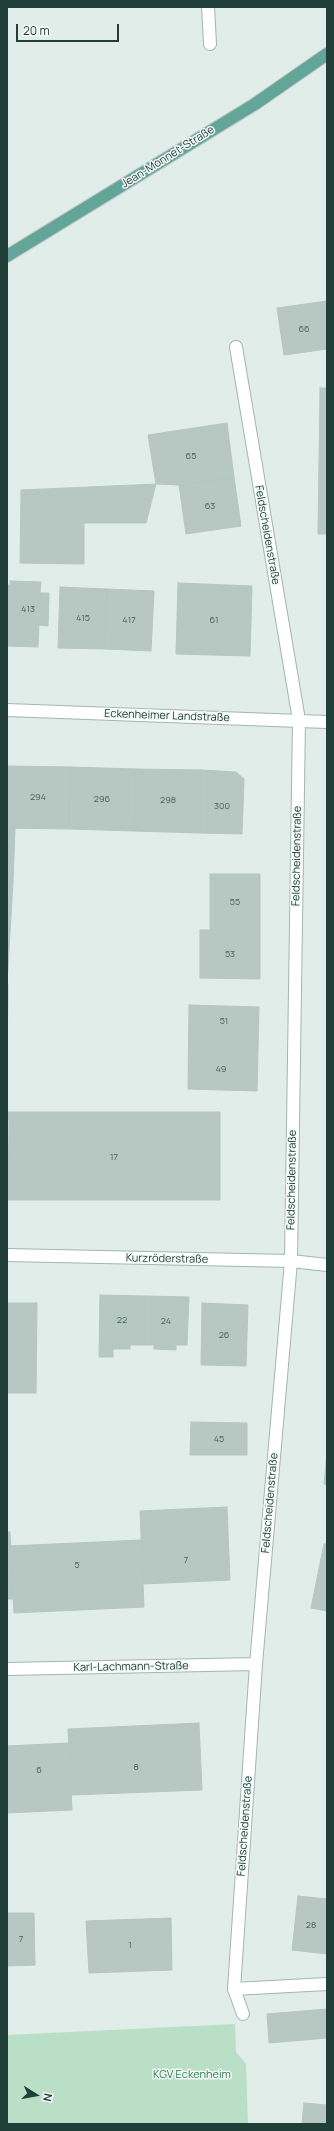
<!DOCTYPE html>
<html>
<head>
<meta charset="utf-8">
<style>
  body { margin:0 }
  #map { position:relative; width:334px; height:2131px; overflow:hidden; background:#e1ede9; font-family:Manrope,sans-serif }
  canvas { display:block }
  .frame { position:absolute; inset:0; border:8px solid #203f39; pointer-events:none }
  .north { position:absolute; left:16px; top:2075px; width:40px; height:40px; -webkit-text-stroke:3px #f2f9f6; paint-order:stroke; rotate:101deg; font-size:11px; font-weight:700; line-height:16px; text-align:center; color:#203f39 }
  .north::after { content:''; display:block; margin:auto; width:14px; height:18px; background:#203f39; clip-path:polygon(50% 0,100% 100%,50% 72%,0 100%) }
  .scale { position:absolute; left:16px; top:24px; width:103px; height:18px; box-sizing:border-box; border:2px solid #203f39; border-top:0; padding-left:5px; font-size:12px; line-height:14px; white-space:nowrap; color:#203f39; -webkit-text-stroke:3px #f2f9f6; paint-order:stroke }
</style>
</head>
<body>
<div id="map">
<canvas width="334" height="2131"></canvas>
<div class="frame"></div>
<div class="north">N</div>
<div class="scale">20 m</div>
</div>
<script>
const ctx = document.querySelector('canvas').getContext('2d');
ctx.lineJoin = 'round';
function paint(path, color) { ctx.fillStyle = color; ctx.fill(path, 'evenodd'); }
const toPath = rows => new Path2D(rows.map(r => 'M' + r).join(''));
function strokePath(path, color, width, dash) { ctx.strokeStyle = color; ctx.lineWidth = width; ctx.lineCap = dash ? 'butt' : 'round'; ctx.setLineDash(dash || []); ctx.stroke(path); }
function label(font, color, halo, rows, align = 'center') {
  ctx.font = font + ' Manrope,sans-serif'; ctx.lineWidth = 3; ctx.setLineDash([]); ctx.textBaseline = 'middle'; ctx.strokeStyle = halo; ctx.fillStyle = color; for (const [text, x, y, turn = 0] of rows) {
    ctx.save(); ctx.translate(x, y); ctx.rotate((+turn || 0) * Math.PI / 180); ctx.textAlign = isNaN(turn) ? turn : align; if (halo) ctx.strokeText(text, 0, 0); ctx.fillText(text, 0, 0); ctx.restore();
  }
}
paint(toPath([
  [235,2024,236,2052,246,2064,248,2124,7,2124,7,2035]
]), '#b9e0c6');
const building = toPath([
  [327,301,327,349,284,355,277,308,327,301],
  [320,388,327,388,327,534,318,534,320,388],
  [227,423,234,477,179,485,156,484,148,435,227,423],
  [234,477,241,526,186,534,179,485,234,477],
  [156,484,146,523,84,523,84,564,20,563,21,490,156,484],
  [10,581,41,582,40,593,49,593,48,626,39,625,38,647,8,646,7,585,11,585,10,581],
  [178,583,252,586,250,656,176,654,178,583],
  [60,587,107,589,105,649,58,648,60,587],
  [107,589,154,591,151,651,105,649,107,589],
  [7,766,70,767,69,829,7,828,7,766],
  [70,767,136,769,134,831,69,829,70,767],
  [136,769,201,770,200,833,134,831,136,769],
  [201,770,236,772,244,779,242,834,200,833,201,770],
  [7,828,15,828,13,882,7,881,7,828],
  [210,874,260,874,260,930,210,930,210,874],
  [7,881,13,882,7,984,7,881],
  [200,930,260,930,260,979,200,978,200,930],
  [7,984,8,984,7,1070,7,984],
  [189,1005,259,1007,257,1091,188,1089,189,1005],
  [7,1112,220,1112,220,1200,8,1200,7,1112],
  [7,1120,9,1120,8,1193,7,1193,7,1120],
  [100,1295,145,1296,144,1345,130,1345,130,1349,113,1349,113,1357,99,1357,100,1295],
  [145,1296,189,1297,187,1345,176,1345,176,1350,154,1349,154,1345,144,1345,145,1296],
  [7,1303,37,1303,36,1393,7,1393,7,1303],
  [202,1303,248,1305,246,1366,201,1365,202,1303],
  [191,1422,247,1423,247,1455,190,1455,191,1422],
  [327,1454,327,1485,324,1484,327,1454],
  [227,1507,230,1580,143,1584,140,1511,227,1507],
  [7,1532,10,1532,13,1599,7,1599,7,1532],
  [141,1540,144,1607,14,1613,10,1546,141,1540],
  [324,1544,327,1544,327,1611,311,1608,324,1544],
  [199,1723,202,1790,71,1795,68,1729,199,1723],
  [69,1743,72,1810,7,1813,7,1746,69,1743],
  [298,1896,327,1899,327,1954,292,1950,298,1896],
  [7,1913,34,1913,35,1965,7,1966,7,1913],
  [171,1918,172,1970,89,1973,86,1921,171,1918],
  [327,2009,327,2038,269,2043,267,2014,327,2009],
  [304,2103,327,2105,327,2124,302,2124,304,2103]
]);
paint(building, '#b7c8c2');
strokePath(building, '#b3c7c0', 1);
const service = toPath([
  [208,7,210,44],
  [234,1989,327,1984]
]);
const minor = toPath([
  [236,347,299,720,291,1261,256,1664,234,1989,243,2014],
  [7,710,327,722],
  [7,1255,291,1261,327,1265],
  [7,1669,256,1664]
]);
const primary = toPath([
  [7,256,255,104,327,54]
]);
strokePath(service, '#a3b5b1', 14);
strokePath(minor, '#a3b5b1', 14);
strokePath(primary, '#c1c9c8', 14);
strokePath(service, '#fff', 12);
strokePath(minor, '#fff', 12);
strokePath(primary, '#63a699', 12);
label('9px', '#46615b', null, [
  ["66",304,329],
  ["65",191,456],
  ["63",210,506],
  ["413",28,609],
  ["415",83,618],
  ["417",129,620],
  ["61",214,620],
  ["294",38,797],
  ["296",102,799],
  ["298",168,800],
  ["300",222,806],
  ["55",235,902],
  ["53",230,954],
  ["51",224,1021],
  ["49",221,1069],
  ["17",114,1157],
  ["22",122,1320],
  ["24",166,1321],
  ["26",224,1335],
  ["45",219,1439],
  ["7",186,1560],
  ["5",77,1565],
  ["8",136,1767],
  ["6",39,1770],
  ["28",311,1925],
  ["7",21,1939],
  ["1",130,1945]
]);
label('11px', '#203f39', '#f2f9f6', [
  ["Jean-Monnet-Straße",168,157,-32],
  ["Feldscheidenstraße",267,535,80],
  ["Eckenheimer Landstraße",167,716,2],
  ["Feldscheidenstraße",297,856,-89],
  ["Feldscheidenstraße",292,1180,-89],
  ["Kurzröderstraße",167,1259,1],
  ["Feldscheidenstraße",270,1503,-85],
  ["Karl-Lachmann-Straße",131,1667,-1],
  ["Feldscheidenstraße",245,1826,-86]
]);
label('11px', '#27794c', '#f2f9f6', [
  ["KGV Eckenheim",192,2075]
]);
</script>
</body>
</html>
